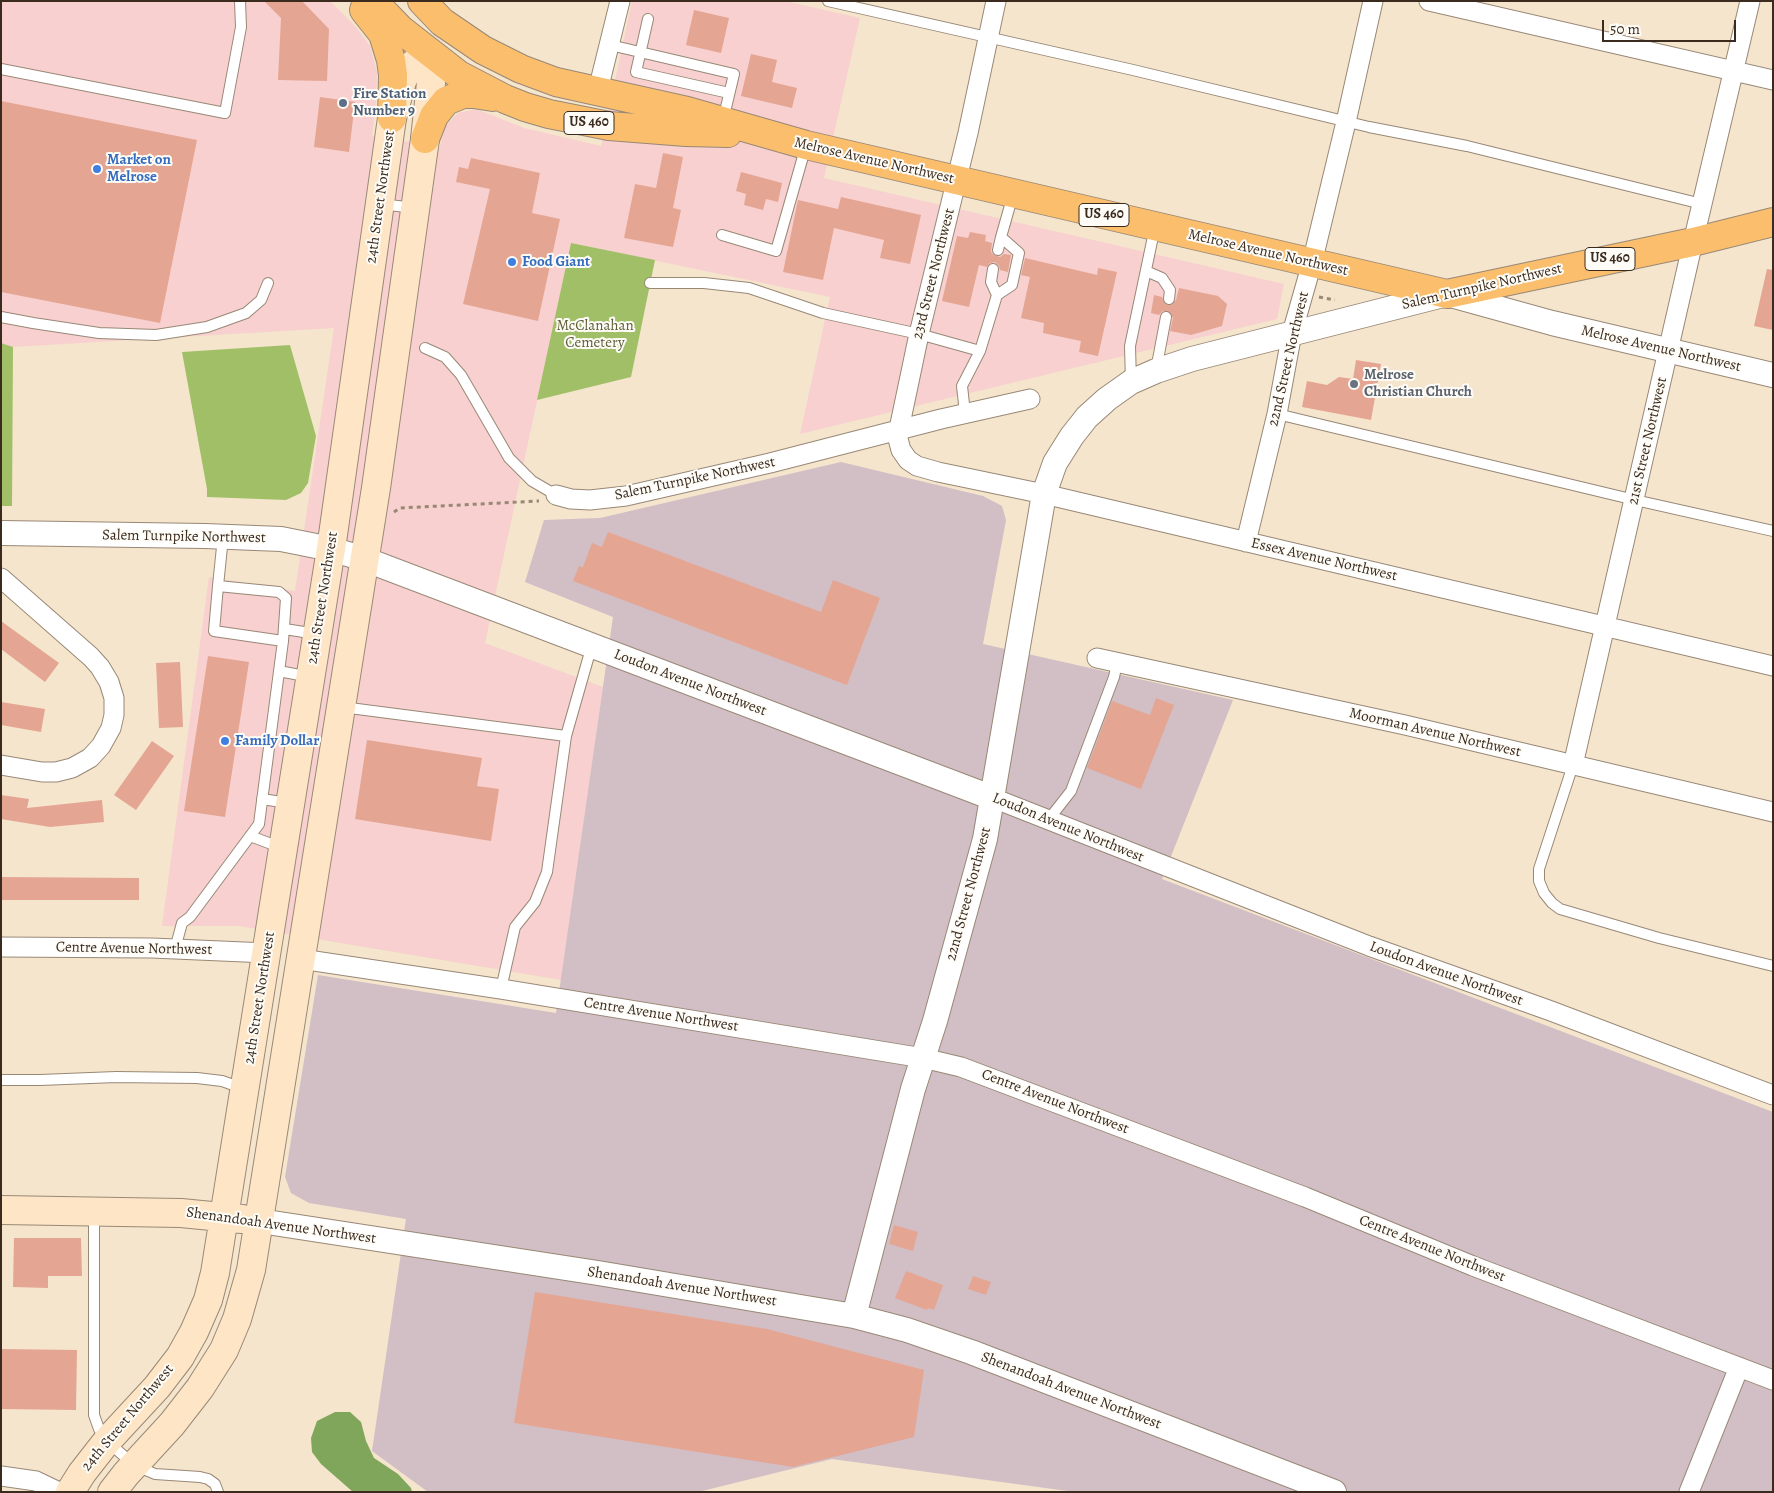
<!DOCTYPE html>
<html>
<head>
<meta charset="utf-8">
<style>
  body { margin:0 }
  #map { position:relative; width:1774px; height:1493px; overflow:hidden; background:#f5e5cd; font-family:Alegreya,serif }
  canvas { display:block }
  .frame { position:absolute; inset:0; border:2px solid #3b2a1e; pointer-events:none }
  .scale { position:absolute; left:1602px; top:20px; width:134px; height:22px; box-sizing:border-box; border:2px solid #3b2a1e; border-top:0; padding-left:6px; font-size:15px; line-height:18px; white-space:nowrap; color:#3b2a1e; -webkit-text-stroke:4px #fdfcf7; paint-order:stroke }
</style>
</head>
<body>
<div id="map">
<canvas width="1774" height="1493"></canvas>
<div class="frame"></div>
<div class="scale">50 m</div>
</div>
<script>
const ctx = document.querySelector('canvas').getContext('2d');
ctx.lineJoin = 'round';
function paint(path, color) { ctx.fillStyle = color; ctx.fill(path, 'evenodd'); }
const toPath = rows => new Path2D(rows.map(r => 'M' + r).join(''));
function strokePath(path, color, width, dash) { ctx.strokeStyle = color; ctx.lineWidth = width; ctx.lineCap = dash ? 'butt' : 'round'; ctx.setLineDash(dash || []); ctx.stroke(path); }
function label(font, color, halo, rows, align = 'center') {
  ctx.font = font + ' Alegreya,serif'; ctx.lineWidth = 4; ctx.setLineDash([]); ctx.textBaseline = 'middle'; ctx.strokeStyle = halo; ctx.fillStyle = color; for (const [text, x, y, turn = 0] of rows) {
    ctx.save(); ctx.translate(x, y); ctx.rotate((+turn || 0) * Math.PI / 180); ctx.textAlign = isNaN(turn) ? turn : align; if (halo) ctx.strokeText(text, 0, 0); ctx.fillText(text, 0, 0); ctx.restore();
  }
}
paint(toPath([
  [1,1,330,1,356,27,370,46,377,72,376,102,372,136,440,147,445,126,458,113,476,109,524,128,601,146,632,1,785,1,860,18,824,178,1284,284,1277,319,800,434,830,297,571,243,485,643,603,687,561,980,239,926,162,926,209,577,295,591,334,328,13,347,1,343]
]), '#f7d0cf');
paint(toPath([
  [841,462,983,496,1002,506,1006,520,983,644,1233,700,1162,879,1773,1112,1773,1492,1075,1492,832,1459,698,1492,428,1492,372,1451,406,1219,309,1203,291,1193,285,1177,318,975,556,1013,613,617,525,582,544,520,600,518]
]), '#d2bec5');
paint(toPath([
  [571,243,655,260,631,377,537,400],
  [1,343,13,347,12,506,1,506],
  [290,345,316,436,308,483,301,493,286,500,207,497,207,489,182,352]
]), '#a1bf67');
paint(toPath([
  [335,1412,350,1412,361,1422,366,1441,374,1458,398,1474,411,1488,412,1492,353,1492,321,1464,312,1452,311,1438,317,1421]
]), '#80a65c');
paint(toPath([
  [264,1,302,1,329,29,327,81,278,80,281,18],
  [694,10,729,18,721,53,686,45],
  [751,54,777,60,772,82,797,88,792,108,741,96],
  [320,97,355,102,349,152,314,147],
  [1,101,197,140,160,323,1,292],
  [663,153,683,157,673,208,681,210,673,247,624,238,635,184,656,188],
  [471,158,540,173,532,213,560,219,538,321,463,304,490,189,456,182,459,167,468,169],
  [741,172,782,183,778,202,766,199,763,210,744,205,746,194,736,191],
  [841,197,921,215,910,264,880,258,884,240,834,228,823,280,783,272,798,200,838,209],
  [970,232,986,235,985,241,992,243,991,252,994,255,1000,257,1004,254,1011,255,1008,272,1000,270,999,266,995,262,990,263,987,267,979,265,969,307,942,301,957,236,968,238],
  [1025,258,1097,275,1098,268,1117,272,1098,356,1079,352,1081,341,1043,333,1044,323,1021,318,1030,277,1021,275],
  [1767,269,1773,270,1773,330,1754,326],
  [1179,288,1218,296,1227,304,1222,326,1191,335,1170,331,1173,318,1170,312,1163,311,1159,315,1151,313,1154,295,1162,297,1165,304,1171,305,1176,300],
  [1356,360,1381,364,1371,420,1302,407,1307,381,1327,385,1339,377,1353,379],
  [608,532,821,612,833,580,880,598,847,685,573,581,579,566,583,567,592,543,602,547],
  [1,621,59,663,45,682,1,649],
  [208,656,249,662,225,817,184,811],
  [180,662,183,727,159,728,156,663],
  [1156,698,1174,705,1141,789,1087,768,1112,701,1150,715],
  [1,702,45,709,41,732,1,725],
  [367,740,482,758,477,786,499,789,491,841,355,819],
  [152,741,174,756,136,810,114,795],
  [1,795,29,799,27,808,102,800,104,822,50,827,1,819],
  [1,877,139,878,139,900,1,900],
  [894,1225,918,1232,913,1251,889,1244],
  [14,1238,81,1238,82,1276,48,1276,48,1288,13,1287],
  [906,1271,943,1285,934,1310,928,1308,927,1310,895,1298],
  [973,1276,991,1282,986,1295,968,1289],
  [535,1292,767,1329,924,1370,914,1437,793,1467,514,1423],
  [1,1349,77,1350,76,1410,1,1409]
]), '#e5a593');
const service = toPath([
  [828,1,1133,70,1369,127,1467,146,1702,204],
  [648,19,636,72,729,93],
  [610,45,734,74,723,120],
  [1,69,225,113,241,27,240,1],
  [381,204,414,208],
  [722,235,776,251,806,146],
  [998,250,1001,237],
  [993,269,991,282,997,295],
  [1146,271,1162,278,1170,290,1169,299],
  [650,283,704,283,749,288,823,313,919,334,980,351],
  [1,317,33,323,99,333,156,335,207,327,246,313,261,300,268,283],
  [425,348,445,357,461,375,509,458,532,481,556,495],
  [1156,370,1166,317],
  [1131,382,1130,346,1155,227],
  [965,413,962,386,980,351,997,295,1012,285,1019,253,1001,237,1013,195],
  [1277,414,1635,500,1773,531],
  [218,586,279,592,286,598,283,641,214,631,218,586,223,537],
  [285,629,316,634],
  [279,671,310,677],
  [342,707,566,736,592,645],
  [1573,765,1539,869,1539,881,1544,893,1552,903,1560,909,1659,938,1773,966],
  [262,799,288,803],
  [1049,819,1071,791,1114,677,1117,663],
  [250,836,282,848],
  [175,949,182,923,190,917,259,824,283,641],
  [501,989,515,927,535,902,547,872,566,736],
  [1,1080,40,1080,116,1077,197,1078,222,1081,242,1088],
  [94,1212,94,1415,99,1429,107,1441,134,1465,155,1474,200,1477,208,1479,215,1484,218,1492]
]);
const minor = toPath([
  [996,1,968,133,919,334,899,429,898,439,901,450,908,460,917,466,938,472,1044,494,1773,666],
  [1429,1,1773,80],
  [598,90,620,1],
  [556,495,571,499,590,500,626,496,770,463,941,419,1030,399],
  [1246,542,1277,414,1292,333,1312,263,1346,122,1373,1],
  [1,578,91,657,100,667,109,682,114,698,114,715,111,728,101,746,90,758,72,768,56,772,42,772,1,765],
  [1097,658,1405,725,1773,812],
  [1573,765,1693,242,1750,1],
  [993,798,1369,946,1551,1011,1773,1095],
  [1,947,152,948,267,953],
  [301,959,501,989,923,1058,961,1067,1305,1197,1473,1266,1773,1380],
  [1,1476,36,1481,59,1492],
  [1689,1492,1739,1367]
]);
const tertiary = toPath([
  [1,533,205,536,281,539,331,549,364,559,993,798],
  [260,1221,598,1273,854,1316,907,1330,971,1352,1334,1492],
  [854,1316,913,1089,935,1021,985,839,1044,494,1055,463,1072,436,1087,417,1107,399,1131,382,1156,371,1192,359,1447,294,1552,323,1773,375]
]);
const secondary = toPath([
  [1,1210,181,1213,242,1219],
  [70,1492,82,1473,107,1441,157,1387,180,1357,194,1332,208,1300,215,1273,331,549,392,118,402,81,408,69,419,59,432,55,431,83,425,139,376,488,251,1270,237,1319,224,1350,200,1388,172,1424,126,1474,112,1492]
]);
const primary = toPath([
  [373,1,400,29,459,75,505,99,525,107,549,114,609,126,686,132,728,133],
  [422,1,442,22,483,50,521,69,556,82,687,111,806,145,1447,294,1693,242,1773,222],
  [364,10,383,34,391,60,393,75,392,118],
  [425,139,434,116,446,101,463,94,474,94,493,97]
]);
strokePath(service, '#988876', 12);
strokePath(minor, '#988876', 21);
strokePath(tertiary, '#988876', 26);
strokePath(secondary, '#988876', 30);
strokePath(primary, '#988876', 30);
strokePath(toPath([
  [1319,297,1335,300],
  [394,512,400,508,539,501]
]), '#988876', 3, [4, 4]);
strokePath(service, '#fff', 10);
strokePath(minor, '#fff', 19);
strokePath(tertiary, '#fff', 24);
strokePath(secondary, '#fde5c5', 28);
strokePath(primary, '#fabe6d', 28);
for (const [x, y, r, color] of [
  [343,103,5,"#5c6f8a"],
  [97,169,5,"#3f7fe0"],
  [512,262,5,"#3f7fe0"],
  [1354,384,5,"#6b7280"],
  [225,741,5,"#3f7fe0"]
]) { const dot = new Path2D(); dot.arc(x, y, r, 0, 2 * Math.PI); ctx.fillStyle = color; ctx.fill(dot); strokePath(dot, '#fdfcf7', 2); }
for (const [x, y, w] of [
  [589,123,50],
  [1104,215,50],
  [1610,259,50]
]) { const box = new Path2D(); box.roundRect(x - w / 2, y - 11.5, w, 23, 4); ctx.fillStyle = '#fdfcf7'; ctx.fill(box); strokePath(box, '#3b2a1e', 1); }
label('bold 14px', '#3b2a1e', null, [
  ["US 460",589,123],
  ["US 460",1104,215],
  ["US 460",1610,259]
]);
label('bold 15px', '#4e5e75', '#fdfcf7', [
  ["Fire Station",353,94],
  ["Number 9",353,111]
], 'left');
label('bold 15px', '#366cbe', '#fdfcf7', [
  ["Market on",107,160],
  ["Melrose",107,177],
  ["Food Giant",522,262],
  ["Family Dollar",235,741]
], 'left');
label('15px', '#3b2a1e', '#fdfcf7', [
  ["Melrose Avenue Northwest",874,161,13],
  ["24th Street Northwest",381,197,-82],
  ["Melrose Avenue Northwest",1268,253,13],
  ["23rd Street Northwest",934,274,-76],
  ["Salem Turnpike Northwest",1482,287,-13],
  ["Melrose Avenue Northwest",1661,349,13],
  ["22nd Street Northwest",1289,359,-77],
  ["21st Street Northwest",1648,441,-77],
  ["Salem Turnpike Northwest",695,479,-12],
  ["Salem Turnpike Northwest",184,537,1],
  ["Essex Avenue Northwest",1324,560,13],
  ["24th Street Northwest",323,598,-81],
  ["Loudon Avenue Northwest",690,683,21],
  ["Moorman Avenue Northwest",1435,733,13],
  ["Loudon Avenue Northwest",1068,828,22],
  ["22nd Street Northwest",969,894,-75],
  ["Centre Avenue Northwest",134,949,1],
  ["Loudon Avenue Northwest",1446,974,20],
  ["24th Street Northwest",260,998,-81],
  ["Centre Avenue Northwest",661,1015,9],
  ["Centre Avenue Northwest",1055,1102,21],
  ["Shenandoah Avenue Northwest",281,1226,8],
  ["Centre Avenue Northwest",1432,1249,22],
  ["Shenandoah Avenue Northwest",682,1287,9],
  ["Shenandoah Avenue Northwest",1071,1391,21],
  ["24th Street Northwest",128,1418,-50]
]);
label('15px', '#5f5e38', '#fdfcf7', [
  ["McClanahan",595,326],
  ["Cemetery",595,343]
]);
label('bold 15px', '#5b616d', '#fdfcf7', [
  ["Melrose",1364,375],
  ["Christian Church",1364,392]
], 'left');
</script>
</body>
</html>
